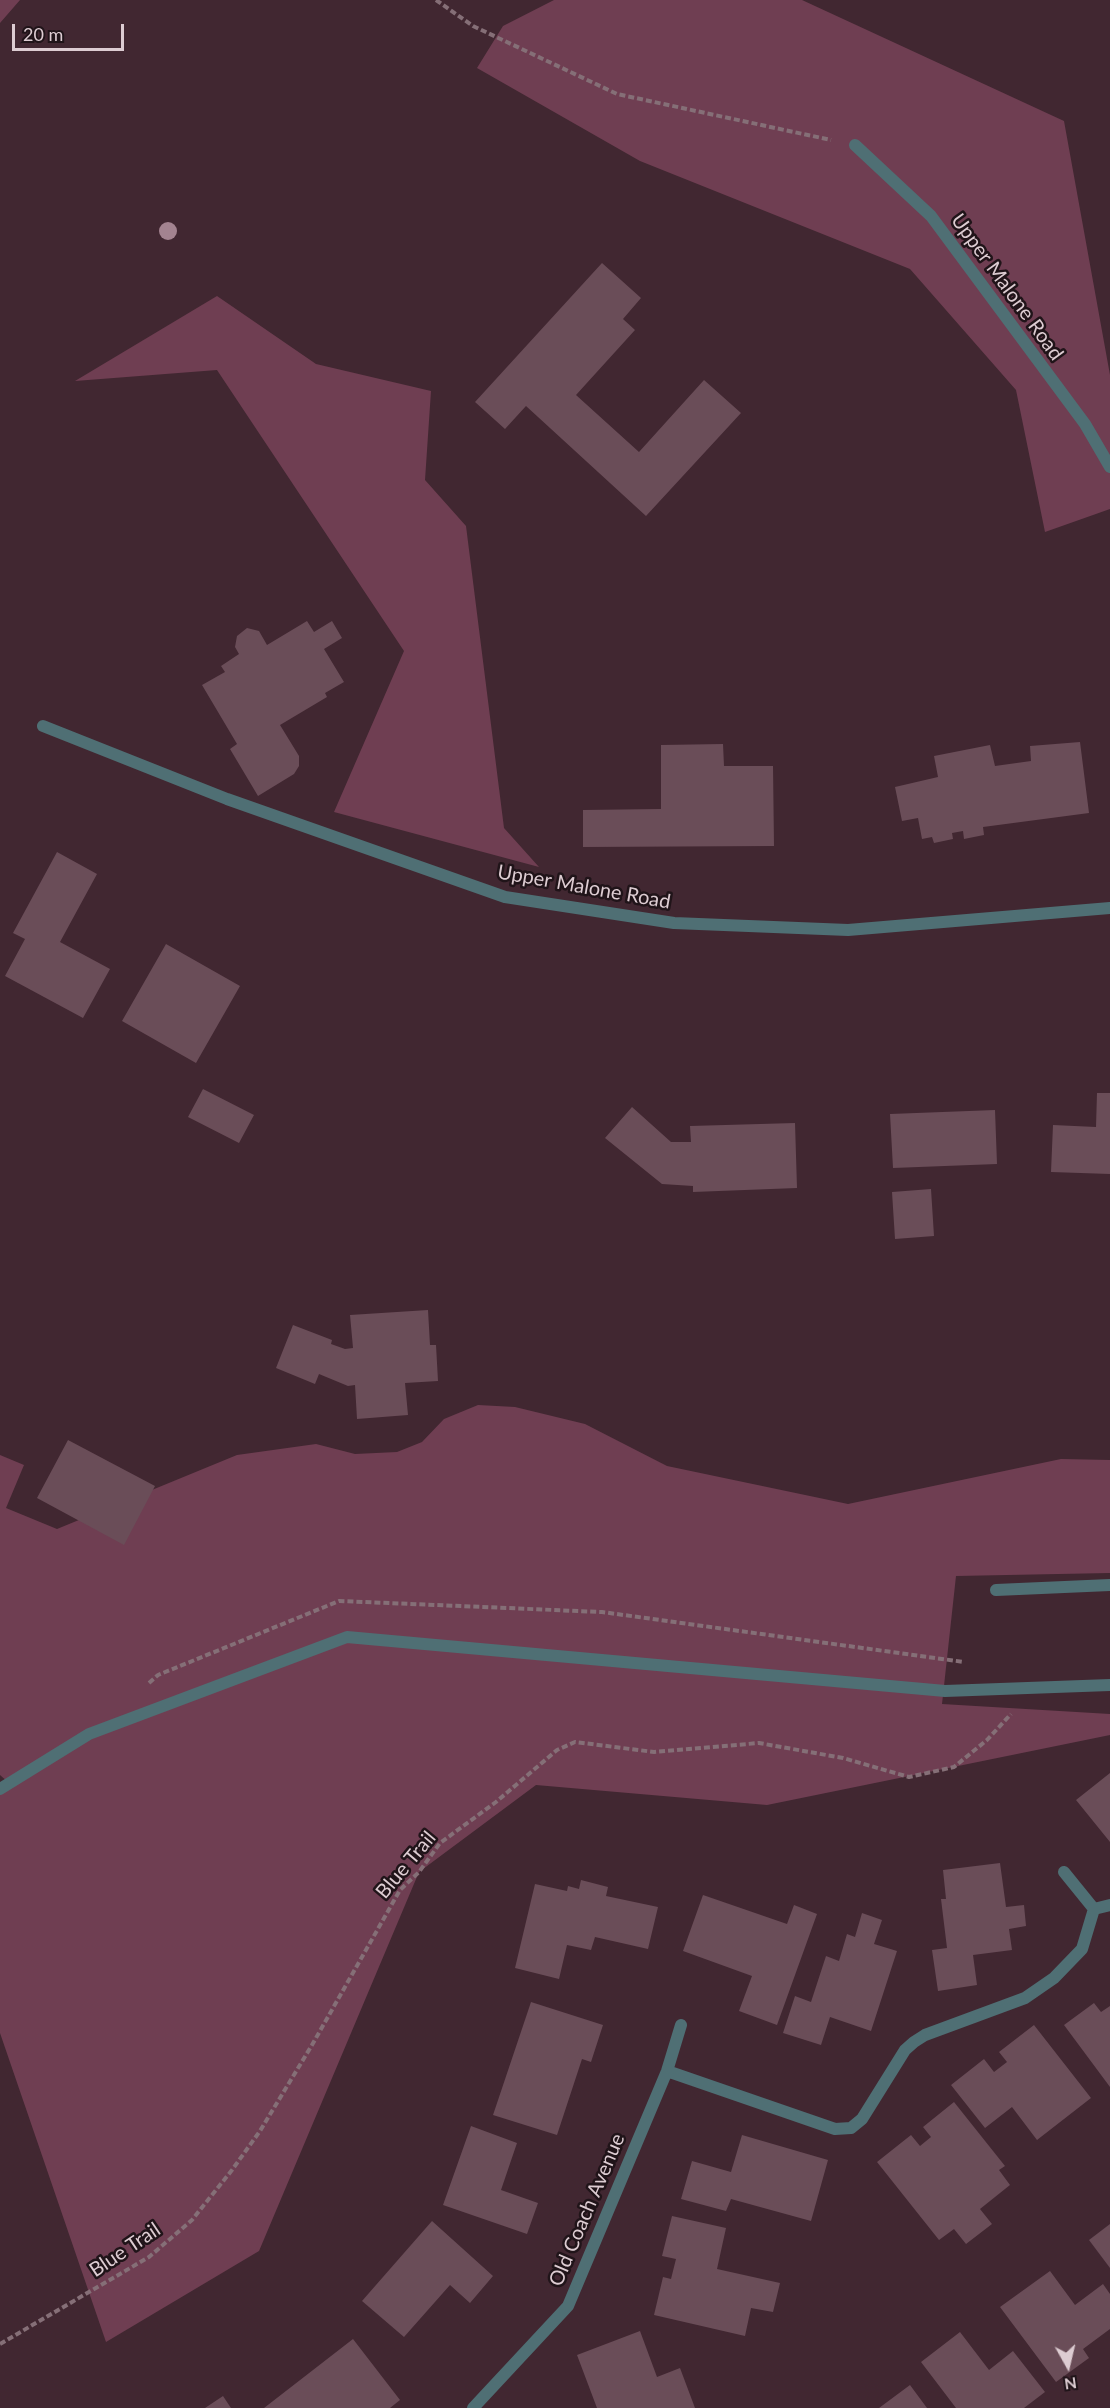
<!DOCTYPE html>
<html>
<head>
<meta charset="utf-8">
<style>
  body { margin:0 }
  #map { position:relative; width:1110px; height:2408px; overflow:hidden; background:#412731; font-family:Lato,sans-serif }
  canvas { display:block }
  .north { position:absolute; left:1038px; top:2336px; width:60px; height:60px; -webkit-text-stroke:4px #201419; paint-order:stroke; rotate:172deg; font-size:16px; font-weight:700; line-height:24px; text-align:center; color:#ddccd2 }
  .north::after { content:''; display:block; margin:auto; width:21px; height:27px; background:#ddccd2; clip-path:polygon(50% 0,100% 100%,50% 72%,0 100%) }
  .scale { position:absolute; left:12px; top:24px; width:112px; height:27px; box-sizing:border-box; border:3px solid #ddccd2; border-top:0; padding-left:8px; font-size:18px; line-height:21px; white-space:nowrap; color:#ddccd2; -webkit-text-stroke:4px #201419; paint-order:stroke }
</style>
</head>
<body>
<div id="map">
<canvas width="1110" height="2408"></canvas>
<div class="north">N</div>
<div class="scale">20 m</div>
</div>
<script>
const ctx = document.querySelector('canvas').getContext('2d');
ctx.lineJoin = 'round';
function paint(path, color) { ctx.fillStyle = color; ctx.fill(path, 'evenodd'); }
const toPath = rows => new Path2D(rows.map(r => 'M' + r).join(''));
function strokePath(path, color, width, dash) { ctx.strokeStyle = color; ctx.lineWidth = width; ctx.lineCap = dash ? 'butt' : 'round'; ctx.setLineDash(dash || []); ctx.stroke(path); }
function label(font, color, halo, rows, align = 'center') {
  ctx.font = font + ' Lato,sans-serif'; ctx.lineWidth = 5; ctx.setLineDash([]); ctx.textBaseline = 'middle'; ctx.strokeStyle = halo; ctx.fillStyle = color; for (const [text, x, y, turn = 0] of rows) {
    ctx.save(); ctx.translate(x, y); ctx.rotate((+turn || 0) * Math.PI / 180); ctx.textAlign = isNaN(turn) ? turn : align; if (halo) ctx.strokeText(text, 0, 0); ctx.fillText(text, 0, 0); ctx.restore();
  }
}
paint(toPath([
  [0,0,20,0,0,23],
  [554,0,802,0,1064,121,1110,375,1110,509,1045,532,1016,390,910,269,640,161,477,68,503,26],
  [217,296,316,364,431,391,425,480,466,526,504,828,539,867,334,812,404,651,217,370,75,381],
  [478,1405,515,1407,585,1424,667,1466,848,1504,1061,1459,1110,1460,1110,1573,956,1576,942,1704,1110,1714,1110,1735,767,1805,536,1785,419,1872,259,2251,106,2342,0,2033,0,1789,9,1783,0,1775,0,1455,24,1465,6,1508,57,1529,237,1455,316,1444,355,1454,397,1452,422,1442,444,1419]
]), '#6f3e52');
paint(toPath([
  [602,263,641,298,623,319,635,330,576,395,639,452,704,380,741,413,646,516,526,406,505,429,475,402],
  [307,621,314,632,332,621,342,638,324,649,344,682,325,693,327,697,280,725,299,756,299,766,294,774,258,796,230,749,237,744,202,685,225,672,221,666,239,654,235,647,237,636,247,628,259,631,267,645],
  [1080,742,1089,813,983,827,984,835,964,839,963,831,952,833,953,839,934,843,932,837,922,839,918,818,902,821,895,787,938,777,934,756,990,745,995,766,1031,761,1030,746],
  [723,744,724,766,773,766,774,846,583,847,583,810,661,809,661,745],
  [57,852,97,874,60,942,110,969,83,1018,5,976,25,939,13,933],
  [166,944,240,986,196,1063,122,1021],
  [203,1089,254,1115,239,1143,188,1117],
  [1097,1093,1110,1093,1110,1174,1051,1172,1053,1125,1096,1127],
  [632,1107,671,1142,691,1142,690,1126,795,1123,797,1188,693,1192,693,1186,662,1184,605,1138],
  [995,1110,997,1164,893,1168,890,1114],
  [931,1189,934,1236,895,1239,892,1192],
  [428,1310,430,1345,436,1345,438,1381,405,1383,408,1415,357,1419,355,1385,348,1386,319,1374,315,1384,276,1368,293,1325,332,1340,331,1344,345,1349,353,1348,350,1315],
  [68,1440,155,1486,124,1545,37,1498],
  [1110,1773,1110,1842,1076,1800],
  [1000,1863,1006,1907,1024,1905,1026,1926,1009,1929,1012,1950,973,1955,977,1985,938,1991,932,1950,947,1948,941,1899,946,1899,943,1870],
  [581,1880,608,1887,606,1896,658,1907,648,1949,595,1937,591,1950,567,1945,559,1979,515,1968,535,1884,567,1891,568,1886,579,1889],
  [703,1895,787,1924,794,1905,817,1914,777,2025,739,2011,752,1976,683,1951],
  [862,1913,882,1920,874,1944,897,1951,871,2031,830,2017,821,2045,783,2033,795,1996,811,2002,826,1956,839,1961,847,1934,855,1937],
  [531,2002,603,2025,591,2062,582,2059,557,2135,493,2115],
  [1094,2003,1101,2012,1110,2006,1110,2087,1064,2025],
  [1034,2025,1091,2098,1037,2140,1012,2107,985,2128,951,2085,984,2059,994,2072,1007,2062,999,2052],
  [954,2102,1005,2166,999,2170,1010,2185,980,2209,992,2224,966,2244,954,2229,939,2240,877,2162,911,2135,920,2146,931,2137,923,2127],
  [471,2126,517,2143,501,2190,538,2203,527,2234,443,2205],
  [742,2135,828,2160,811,2221,731,2199,726,2211,681,2199,692,2161,731,2172],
  [672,2216,726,2228,717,2269,780,2283,773,2312,751,2308,745,2336,654,2315,663,2277,671,2279,676,2259,662,2256],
  [432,2221,493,2276,470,2303,450,2285,404,2337,362,2301],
  [1110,2224,1110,2268,1089,2240],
  [1050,2271,1075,2305,1103,2284,1110,2294,1110,2329,1083,2349,1089,2358,1056,2382,1000,2307],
  [640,2331,657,2377,680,2368,695,2408,597,2408,577,2355],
  [960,2332,989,2370,1013,2351,1045,2392,1024,2408,956,2408,921,2362],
  [353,2339,400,2400,390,2408,264,2408],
  [910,2385,927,2408,879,2408],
  [223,2396,231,2408,205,2408]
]), '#6a4d58');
strokePath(toPath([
  [436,0,473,26,617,94,831,140],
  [149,1683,158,1675,339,1601,602,1612,964,1662],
  [0,2344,149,2257,192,2220,232,2170,260,2131,312,2045,400,1890,419,1872,440,1843,496,1802,557,1750,575,1742,654,1752,759,1743,843,1758,909,1777,954,1767,987,1740,1011,1714]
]), '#856f77', 4, [6, 3]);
strokePath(toPath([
  [996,1590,1110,1585],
  [0,1789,89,1734,347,1637,945,1691,1110,1685]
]), '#4f6f74', 12);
strokePath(toPath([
  [855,145,931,216,1085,424,1110,467],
  [43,726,227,799,505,897,674,923,848,930,1110,908],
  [1064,1872,1094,1909,1110,1905],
  [667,2071,835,2129,851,2128,862,2119,905,2050,914,2042,925,2035,1025,1998,1054,1978,1082,1949,1094,1909],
  [473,2408,568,2306,667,2071,681,2025]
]), '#4f6f74', 12);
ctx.fillStyle = '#a38390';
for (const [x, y] of [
  [168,231]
]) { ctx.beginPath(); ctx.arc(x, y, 9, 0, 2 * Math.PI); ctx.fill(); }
label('20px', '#ddccd2', '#201419', [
  ["Upper Malone Road",1007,287,54],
  ["Upper Malone Road",584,887,10],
  ["Blue Trail",406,1865,-50],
  ["Old Coach Avenue",587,2210,-67],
  ["Blue Trail",125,2250,-34]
]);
</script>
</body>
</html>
